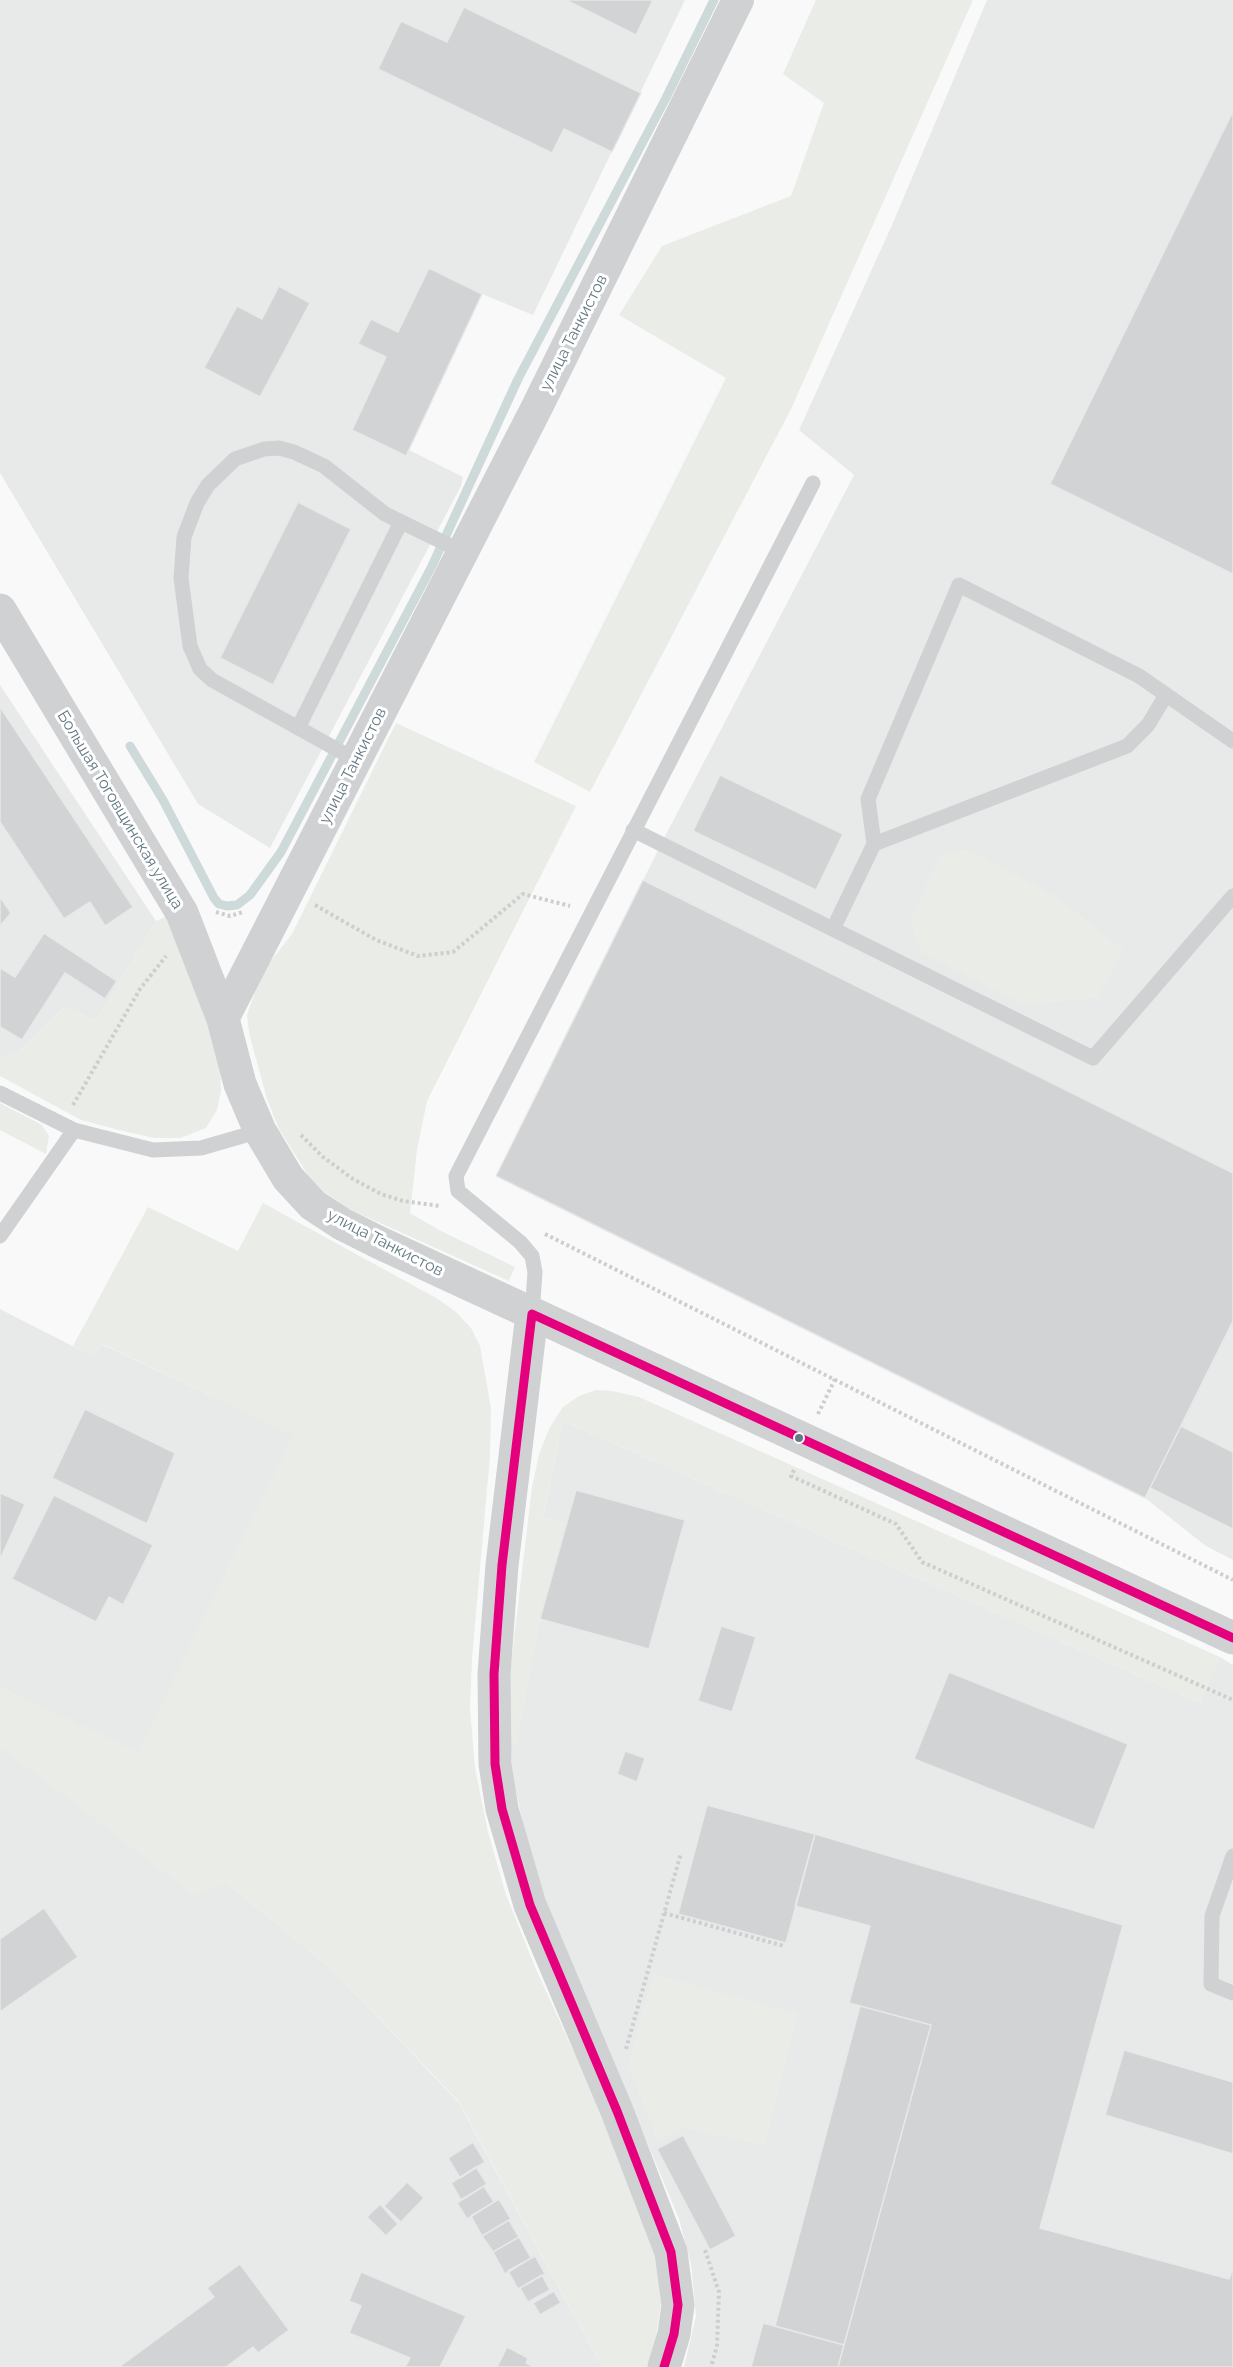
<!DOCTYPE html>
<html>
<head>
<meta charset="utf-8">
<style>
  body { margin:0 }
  canvas { display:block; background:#f9f9f9 }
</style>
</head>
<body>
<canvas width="1233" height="2367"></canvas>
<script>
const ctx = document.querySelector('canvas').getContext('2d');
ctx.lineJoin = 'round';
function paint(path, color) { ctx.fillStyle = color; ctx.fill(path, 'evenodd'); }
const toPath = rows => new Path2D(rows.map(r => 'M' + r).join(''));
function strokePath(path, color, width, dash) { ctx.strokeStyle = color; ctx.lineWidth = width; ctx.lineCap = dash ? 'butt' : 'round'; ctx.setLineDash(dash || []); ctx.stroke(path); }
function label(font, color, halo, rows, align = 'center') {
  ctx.font = font + ' Raleway,sans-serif'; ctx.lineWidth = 6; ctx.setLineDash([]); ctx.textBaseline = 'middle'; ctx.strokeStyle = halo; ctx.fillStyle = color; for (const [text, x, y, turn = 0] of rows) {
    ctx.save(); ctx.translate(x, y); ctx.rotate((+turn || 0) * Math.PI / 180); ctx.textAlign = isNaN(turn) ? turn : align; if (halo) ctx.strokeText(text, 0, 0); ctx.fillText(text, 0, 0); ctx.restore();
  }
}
paint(toPath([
  [0,0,685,0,533,315,482,294,409,450,463,477,461,486,270,848,198,804,0,473],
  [987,0,1233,0,1233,1560,1206,1546,1145,1498,496,1176,661,844,854,475,799,430,892,225],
  [0,685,156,921,96,1021,65,1007,18,1052,0,1058],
  [0,1309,94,1357,101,1344,294,1435,138,1753,0,1687],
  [563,1421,1200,1703,1220,1657,1233,1665,1233,2268,1229,2279,1040,2228,1123,1925,815,1835,795,1906,870,1926,849,2003,931,2025,838,2367,684,2367,696,2316,691,2264,679,2219,534,1872,514,1783,510,1742,516,1744,540,1619,567,1523,543,1518],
  [0,1747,227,1883,335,1972,459,2103,602,2367,0,2367]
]), '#e8eaea');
paint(toPath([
  [816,0,973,0,791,409,590,792,534,762,726,378,619,315,662,246,791,196,824,103,783,74],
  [396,723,576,806,427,1101,417,1150,410,1213,439,1230,515,1267,509,1281,349,1209,323,1191,308,1175,279,1129,267,1099,249,1033,247,1015,262,972,292,934],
  [968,849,1058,898,1124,950,1097,998,1024,1005,921,952,910,919,941,854],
  [170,915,189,956,220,1063,221,1092,217,1110,206,1128,180,1138,154,1138,123,1131,81,1120,0,1076,0,1058,18,1052,65,1007,96,1021,156,921],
  [0,1103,42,1125,49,1136,46,1154,0,1130],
  [263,1203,438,1299,456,1312,471,1328,480,1346,491,1408,490,1456,472,1658,470,1708,475,1768,488,1832,506,1895,535,1967,603,2116,656,2253,661,2303,656,2337,647,2367,602,2367,459,2102,335,1972,227,1883,194,1895,0,1747,0,1687,138,1752,293,1435,102,1344,94,1358,73,1346,148,1207,238,1251],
  [596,1390,612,1391,639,1397,1220,1657,1200,1703,563,1421,543,1517,567,1523,540,1619,517,1744,510,1742,509,1683,513,1647,532,1487,539,1454,550,1427,563,1407,579,1396],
  [653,1974,798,2014,765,2146,684,2128,657,2140,628,2066]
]), '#e9ece7');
strokePath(toPath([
  [130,746,163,800,214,898,219,904,227,906,237,905,250,895,281,852,432,566,518,379,666,98,714,0]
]), '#ced9da', 9);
const building = toPath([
  [566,0,653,0,636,35,566,0],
  [464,7,641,93,612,152,564,129,552,153,378,69,401,21,447,42,464,7],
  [1233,111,1233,574,1050,484,1233,111],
  [429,268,482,294,406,456,352,430,386,357,358,344,371,319,398,332,429,268],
  [279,286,310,303,260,397,204,368,237,306,262,319,279,286],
  [298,502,351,529,273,685,220,658,298,502],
  [0,707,133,907,105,926,90,902,64,919,0,822,0,707],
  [720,775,843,834,816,890,693,831,720,775],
  [643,880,1233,1173,1233,1321,1145,1498,496,1176,643,880],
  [0,897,11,913,0,926,0,897],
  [44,933,117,981,105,999,65,973,22,1040,0,1027,0,968,15,977,44,933],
  [85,1409,175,1453,147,1524,52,1478,85,1409],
  [1181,1426,1233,1452,1233,1529,1150,1488,1181,1426],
  [576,1490,685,1520,649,1649,540,1619,576,1490],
  [0,1493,25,1504,0,1560,0,1493],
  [54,1495,153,1545,123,1605,109,1597,96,1622,12,1579,54,1495],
  [721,1626,756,1637,732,1712,698,1701,721,1626],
  [949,1672,1128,1744,1094,1830,914,1759,949,1672],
  [625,1751,645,1758,637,1782,617,1774,625,1751],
  [707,1805,815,1834,786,1943,678,1914,707,1805],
  [815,1834,1123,1925,1040,2228,1229,2279,1233,2268,1233,2367,838,2367,931,2025,849,2003,870,1926,795,1906,815,1834],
  [44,1908,78,1957,0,2012,0,1939,44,1908],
  [860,2006,931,2025,844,2345,775,2326,860,2006],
  [1124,2050,1233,2082,1233,2154,1105,2115,1124,2050],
  [683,2135,736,2236,710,2250,657,2149,683,2135],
  [473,2142,485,2162,460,2178,448,2158,473,2142],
  [476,2167,487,2184,461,2200,451,2183,476,2167],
  [407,2182,424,2198,401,2222,384,2206,407,2182],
  [484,2186,494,2202,467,2219,457,2203,484,2186],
  [499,2199,511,2219,482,2236,471,2216,499,2199],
  [380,2204,398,2224,386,2236,367,2217,380,2204],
  [509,2220,519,2237,493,2252,482,2236,509,2220],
  [519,2237,531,2258,505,2274,493,2252,519,2237],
  [535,2256,545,2274,518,2289,508,2271,535,2256],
  [240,2264,289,2330,258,2353,253,2347,226,2367,119,2367,214,2297,207,2288,240,2264],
  [361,2272,466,2316,440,2367,405,2367,410,2358,349,2333,361,2306,349,2301,361,2272],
  [542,2275,550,2290,528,2302,520,2288,542,2275],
  [554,2291,561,2303,540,2315,533,2303,554,2291],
  [763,2323,844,2345,838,2367,751,2367,763,2323],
  [507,2347,528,2358,526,2363,535,2367,497,2367,507,2347]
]);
paint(building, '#d1d3d4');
strokePath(building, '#e8e8e8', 1.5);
strokePath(toPath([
  [315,905,376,940,418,956,453,952,523,894,570,906],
  [216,912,230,916,243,912],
  [73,1105,140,989,166,956],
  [301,1135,323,1157,353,1179,381,1194,403,1201,440,1206],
  [545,1234,1233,1580],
  [818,1414,835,1379],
  [794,1470,791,1476,896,1524,922,1562,1233,1700],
  [664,1913,784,1946],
  [626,2049,681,1853],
  [705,2250,719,2292,717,2346,711,2367]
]), '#cdcecf', 4, [3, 3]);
strokePath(toPath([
  [298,728,401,522],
  [356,760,212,680,200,669,190,646,181,578,184,537,197,503,208,485,235,459,264,449,279,448,294,452,324,466,385,514,463,552],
  [633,830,1093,1058,1233,896],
  [874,844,1127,746,1148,725,1166,695],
  [833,929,874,844,868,799,959,585,1139,676,1233,741],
  [0,1093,74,1130,153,1150,201,1148,260,1131],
  [0,1236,74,1130],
  [532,1314,535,1272,532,1256,520,1242,458,1191,456,1176,813,483],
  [1233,1856,1212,1916,1211,1984,1233,1993]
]), '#cfd1d2', 15);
strokePath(toPath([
  [223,1019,536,409,738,0]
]), '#cfd1d2', 32);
strokePath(toPath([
  [0,610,182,913,223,1019,240,1084,260,1131,288,1178,313,1205,342,1224,380,1243,1233,1638],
  [532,1314,502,1565,494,1674,495,1764,502,1809,530,1905,617,2111,671,2252,678,2305,674,2334,664,2367]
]), '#cfd1d2', 33);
strokePath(toPath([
  [664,2367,674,2334,678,2305,671,2252,617,2111,530,1905,502,1809,495,1764,494,1674,502,1565,532,1314,1233,1638]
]), '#e5007d', 9);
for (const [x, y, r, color] of [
  [799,1438,5,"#637984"]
]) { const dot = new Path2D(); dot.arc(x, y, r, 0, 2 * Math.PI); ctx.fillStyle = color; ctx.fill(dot); strokePath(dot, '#fff', 2); }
label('16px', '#637984', '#fff', [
  ["улица Танкистов",574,333,-63],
  ["улица Танкистов",353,766,-63],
  ["Большая Тоговщинская улица",120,810,59],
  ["улица Танкистов",385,1243,27]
]);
</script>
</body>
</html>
